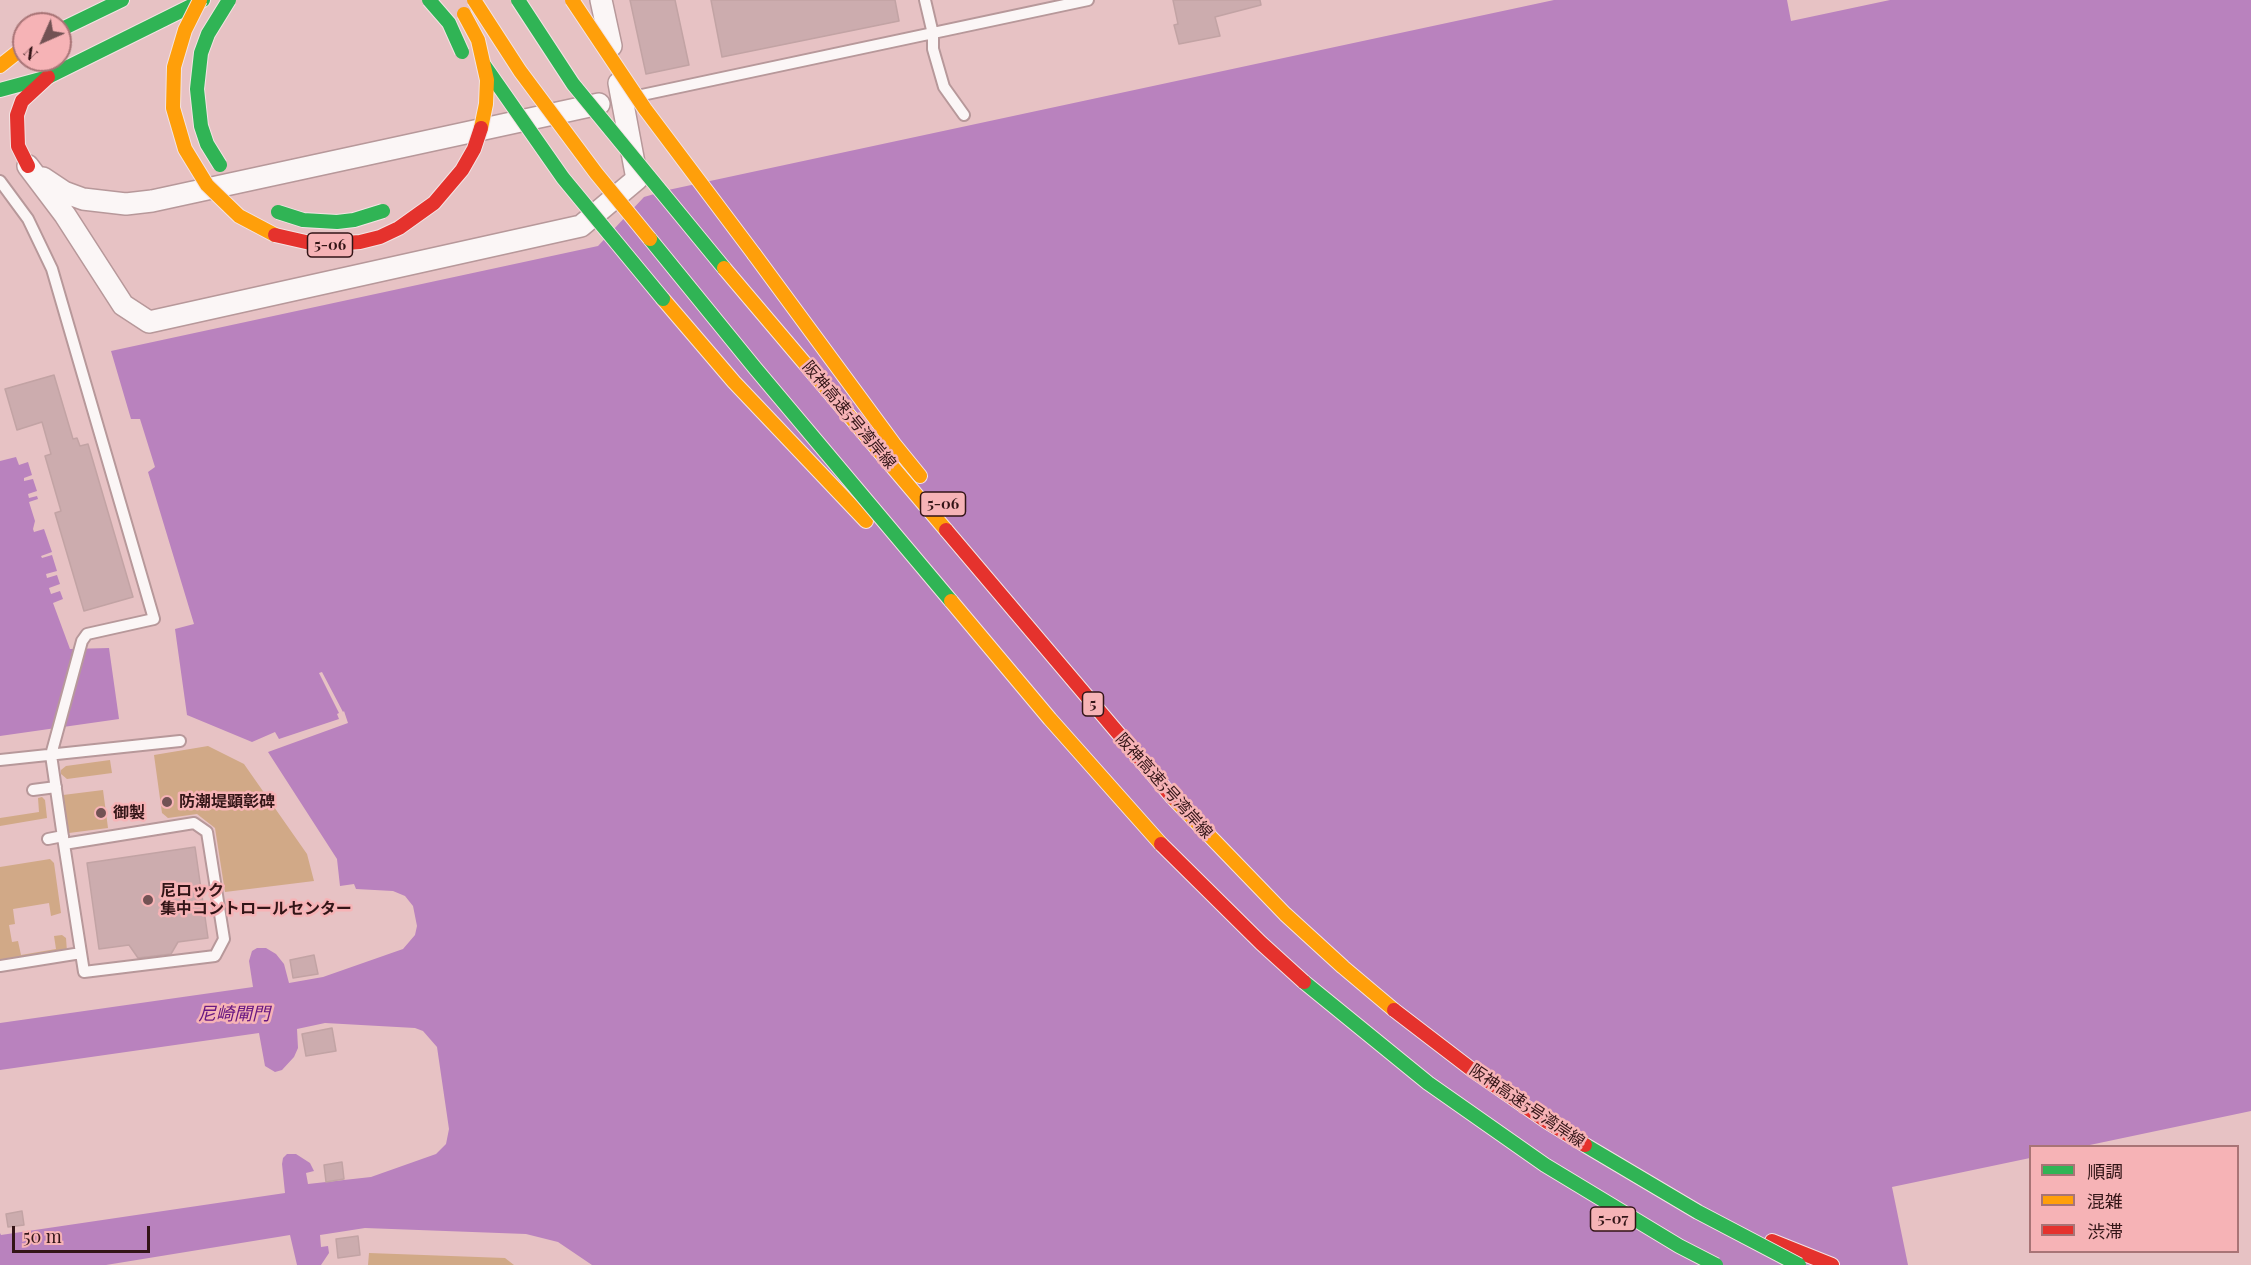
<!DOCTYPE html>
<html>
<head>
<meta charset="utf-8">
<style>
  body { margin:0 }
  #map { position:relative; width:2251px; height:1265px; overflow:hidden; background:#e7c2c4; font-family:"Playfair Display","Noto Sans JP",serif }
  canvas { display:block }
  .legend { position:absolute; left:2029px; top:1145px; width:210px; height:108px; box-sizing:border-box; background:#f6b3b6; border:2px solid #a87476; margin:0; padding:8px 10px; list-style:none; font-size:18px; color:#331517 }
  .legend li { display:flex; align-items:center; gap:12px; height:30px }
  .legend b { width:30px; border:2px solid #a87476 }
  .north { position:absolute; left:12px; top:12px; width:60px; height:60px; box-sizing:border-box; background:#f6b3b6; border:2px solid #a87476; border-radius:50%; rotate:225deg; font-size:16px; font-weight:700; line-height:24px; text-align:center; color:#331517 }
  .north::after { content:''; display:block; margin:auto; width:21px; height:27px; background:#725254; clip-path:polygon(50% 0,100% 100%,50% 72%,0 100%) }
  .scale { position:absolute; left:12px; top:1226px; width:138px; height:27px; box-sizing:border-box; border:3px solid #331517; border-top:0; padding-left:8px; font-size:18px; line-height:21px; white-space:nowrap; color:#331517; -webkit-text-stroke:4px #f6b3b6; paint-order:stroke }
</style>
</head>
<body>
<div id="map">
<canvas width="2251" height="1265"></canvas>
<ul class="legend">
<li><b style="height:8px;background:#30b455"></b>順調</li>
<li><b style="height:8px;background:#ff9f0a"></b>混雑</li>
<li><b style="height:8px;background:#e5322d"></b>渋滞</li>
</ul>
<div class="north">N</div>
<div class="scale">50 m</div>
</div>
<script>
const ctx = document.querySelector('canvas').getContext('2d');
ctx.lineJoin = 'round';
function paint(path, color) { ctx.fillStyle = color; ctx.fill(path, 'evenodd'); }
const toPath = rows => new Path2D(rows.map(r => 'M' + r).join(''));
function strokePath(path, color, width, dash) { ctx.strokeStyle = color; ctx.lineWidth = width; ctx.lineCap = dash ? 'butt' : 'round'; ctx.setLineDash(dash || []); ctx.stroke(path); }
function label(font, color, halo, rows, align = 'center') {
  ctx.font = font + ' "Playfair Display","Noto Sans JP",serif'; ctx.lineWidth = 5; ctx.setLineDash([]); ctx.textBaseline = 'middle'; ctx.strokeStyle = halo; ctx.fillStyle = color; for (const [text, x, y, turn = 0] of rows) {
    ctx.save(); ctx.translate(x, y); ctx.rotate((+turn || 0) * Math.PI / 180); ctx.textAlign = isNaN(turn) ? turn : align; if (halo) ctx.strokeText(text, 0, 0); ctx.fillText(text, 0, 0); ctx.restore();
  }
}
paint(toPath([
  [208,746,244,764,307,854,314,881,225,892,215,828,197,814,168,818,162,813,154,755],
  [110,760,112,773,67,779,61,774,61,770,66,766],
  [103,790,108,828,69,833,63,795],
  [42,797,45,800,47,818,0,826,0,818,39,812,38,798],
  [50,859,54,863,61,913,51,916,49,903,13,909,15,924,9,925,12,942,18,941,21,955,56,949,54,936,62,935,66,938,67,952,0,962,0,867],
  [369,1253,505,1258,514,1265,368,1265]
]), '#d1a987');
paint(toPath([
  [1554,0,1787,0,1791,21,1890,0,2251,0,2251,1111,2085,1146,2030,1146,2030,1158,1892,1187,1908,1265,592,1265,558,1242,526,1234,365,1228,320,1235,321,1247,328,1246,329,1253,321,1265,297,1265,290,1235,106,1265,0,1265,0,1233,1,1235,285,1193,282,1164,283,1158,287,1154,296,1154,310,1163,314,1171,306,1173,308,1184,371,1177,436,1154,446,1144,449,1129,437,1047,423,1031,415,1028,325,1023,297,1029,298,1048,294,1057,282,1070,275,1072,265,1066,259,1033,0,1070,0,1023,253,987,249,961,252,951,257,948,266,948,276,954,284,964,289,983,323,977,403,949,415,935,417,926,413,906,405,896,393,891,356,889,354,884,340,886,337,859,268,752,348,723,344,711,343,712,322,672,319,673,339,713,337,714,339,719,279,739,275,732,252,742,187,715,175,629,194,624,148,472,155,467,140,419,131,419,111,351,598,246,644,197,668,190],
  [16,457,19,465,28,462,32,475,24,478,24,481,33,479,37,491,28,494,29,498,37,496,38,499,29,502,35,521,33,529,34,532,44,529,52,552,41,556,42,558,52,555,57,571,46,574,47,578,57,575,60,584,49,588,51,594,60,591,63,599,53,603,70,649,109,648,119,719,0,736,0,461]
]), '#b982be');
const building = toPath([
  [630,0,675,0,689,65,646,74,630,0],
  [711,0,895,0,899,21,722,57,711,0],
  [1173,0,1260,0,1261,5,1215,17,1220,36,1179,44,1174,25,1178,24,1173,0],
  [54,375,73,439,77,438,80,446,88,444,133,597,84,611,55,513,61,511,45,456,51,454,42,422,17,430,5,389,54,375],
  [195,847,208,938,178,942,171,954,138,958,129,945,99,949,87,863,195,847],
  [314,955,318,974,293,978,290,960,314,955],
  [332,1028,336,1051,306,1056,302,1034,332,1028],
  [342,1162,344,1179,326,1182,324,1165,342,1162],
  [22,1211,24,1225,8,1227,6,1214,22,1211],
  [358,1236,360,1255,338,1258,336,1239,358,1236]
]);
paint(building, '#ccacae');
strokePath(building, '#c2a3a4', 1.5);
const lane = toPath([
  [925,0,933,34,933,49,944,87,964,115],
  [642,95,1088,0],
  [0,181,28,219,52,269,154,619,87,634,82,641,51,755,64,844,84,972,215,956,224,939,207,832,194,823,64,844],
  [0,760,180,741],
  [33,790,56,787],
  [48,839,63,836],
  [0,966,81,953]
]);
const street = toPath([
  [601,0,611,46],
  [28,166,65,215,123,305,149,322,581,226,637,179,619,83],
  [43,178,64,192,83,199,126,204,152,201,599,104]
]);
const fast = toPath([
  [60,30,122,0],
  [0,90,48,77,203,0]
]);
const slow = toPath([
  [0,66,24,47],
  [754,254,894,444,920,476],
  [663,299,734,382,866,521]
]);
const jam = toPath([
  [28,166,18,146,17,115,22,101,48,77],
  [1772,1241,1832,1265]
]);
strokePath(lane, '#b7989a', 14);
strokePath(street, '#b7989a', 24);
strokePath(fast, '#f4e4e4', 16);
strokePath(slow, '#f4e4e4', 16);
strokePath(jam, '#f4e4e4', 16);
strokePath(lane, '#fbf6f6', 10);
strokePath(street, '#fbf6f6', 21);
strokePath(fast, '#30b455', 14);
strokePath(slow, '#ff9f0a', 14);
strokePath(jam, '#e5322d', 14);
const fastBridge = toPath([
  [429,0,449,23,462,52],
  [518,0,573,84,724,268],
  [484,65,563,178,663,299],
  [220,165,207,144,201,126,197,89,201,53,208,34,229,0],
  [278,212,303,220,337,222,354,220,383,211],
  [650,239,755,368,951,601],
  [1304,982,1428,1083,1545,1165,1679,1246,1716,1265],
  [1585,1145,1698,1212,1799,1265]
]);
const slowBridge = toPath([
  [200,0,185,30,174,67,173,108,185,149,207,185,239,216,275,235],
  [474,0,520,71,596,173,650,239],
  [572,0,645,109,754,254],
  [464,14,478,40,487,80,486,104,481,128],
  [724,268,946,530],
  [951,601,1050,719,1161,844],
  [1173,798,1285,914,1343,967,1394,1010]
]);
const jamBridge = toPath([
  [275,235,319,245,360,242,380,237,399,228,434,203,462,170,474,149,481,128],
  [946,530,1173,798],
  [1161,844,1261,943,1304,982],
  [1394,1010,1471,1069,1546,1121,1585,1145]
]);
strokePath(fastBridge, '#f4e4e4', 16, []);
strokePath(slowBridge, '#f4e4e4', 16, []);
strokePath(jamBridge, '#f4e4e4', 16, []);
strokePath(fastBridge, '#30b455', 14);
strokePath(slowBridge, '#ff9f0a', 14);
strokePath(jamBridge, '#e5322d', 14);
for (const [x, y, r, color] of [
  [167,802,6,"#725254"],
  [101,813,6,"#725254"],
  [148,900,6,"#725254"]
]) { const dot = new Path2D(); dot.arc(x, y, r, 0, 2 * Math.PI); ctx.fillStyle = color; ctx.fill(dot); strokePath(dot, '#f6b3b6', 2); }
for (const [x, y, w] of [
  [330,245,45],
  [943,504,45],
  [1093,704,21],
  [1613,1219,45]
]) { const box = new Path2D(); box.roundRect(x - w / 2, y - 12, w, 24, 4.5); ctx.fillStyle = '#f6b3b6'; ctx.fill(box); strokePath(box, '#331517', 1.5); }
label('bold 15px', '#331517', null, [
  ["5-06",330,245],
  ["5-06",943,504],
  ["5",1093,704],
  ["5-07",1613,1219]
]);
label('16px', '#331517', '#f6b3b6', [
  ["阪神高速5号湾岸線",849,415,50],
  ["阪神高速5号湾岸線",1164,786,48],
  ["阪神高速5号湾岸線",1527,1106,34]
]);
label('bold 16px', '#331517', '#f6b3b6', [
  ["防潮堤顕彰碑",179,802],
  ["御製",113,813],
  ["尼ロック",160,891],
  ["集中コントロールセンター",160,909]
], 'left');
label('italic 18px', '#691882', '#f6b3b6', [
  ["尼崎閘門",234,1014]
]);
</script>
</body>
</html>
